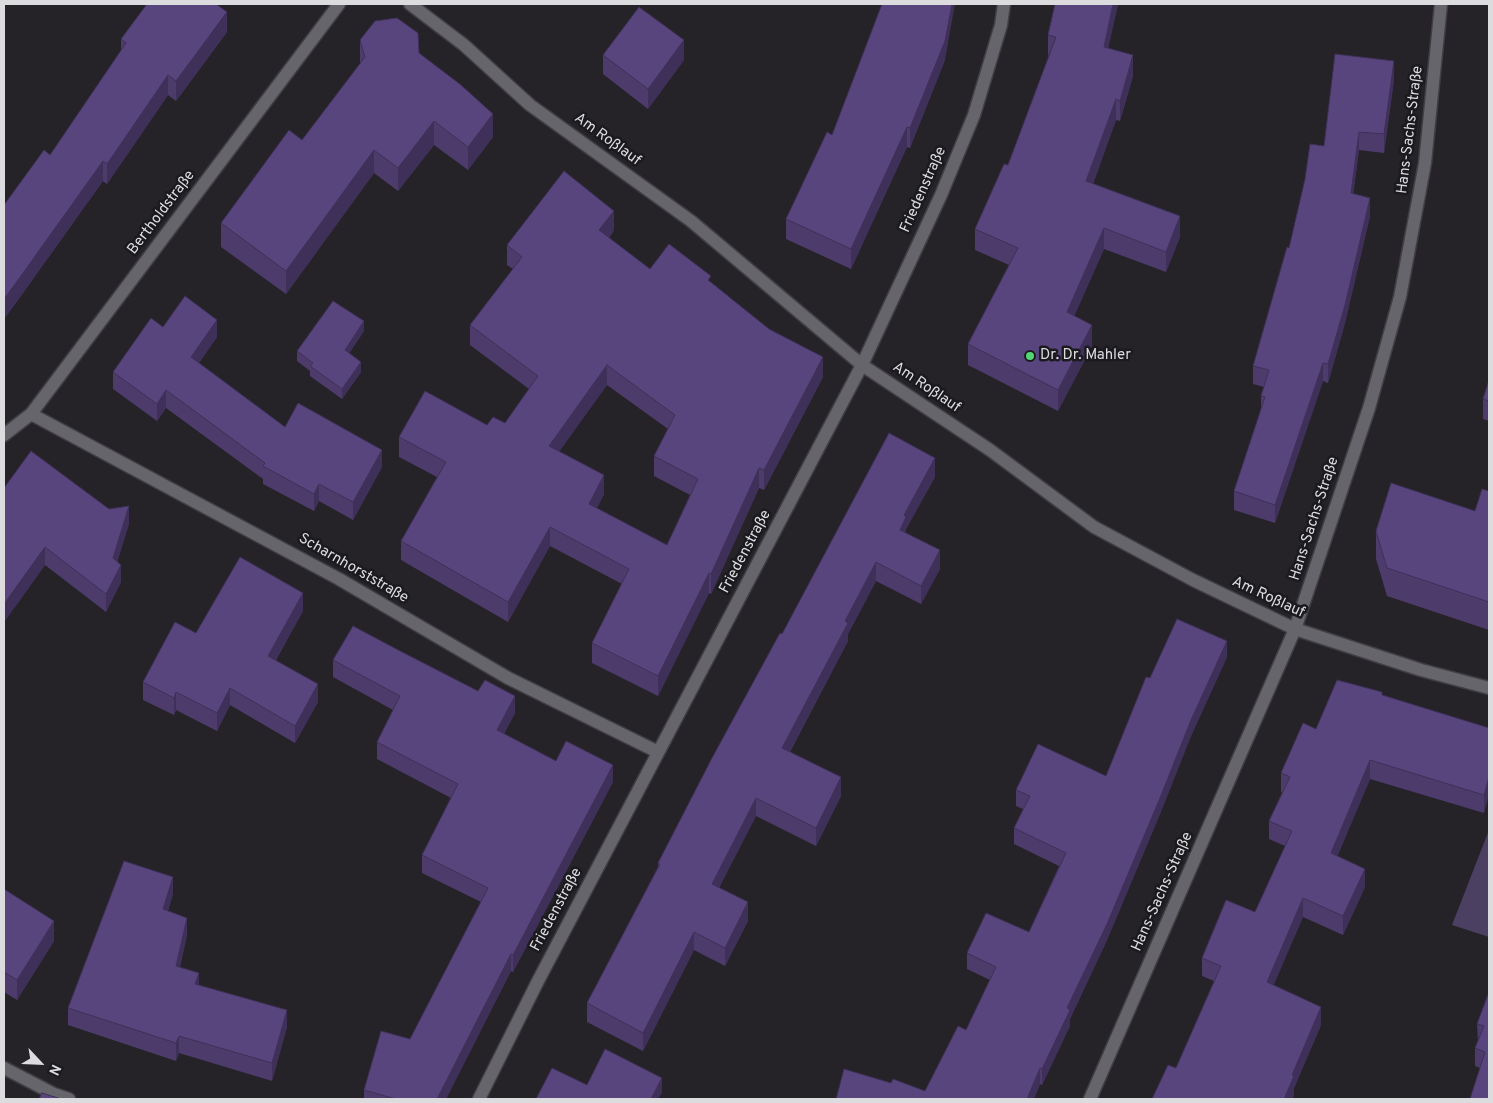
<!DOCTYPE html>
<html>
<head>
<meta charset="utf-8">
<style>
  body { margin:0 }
  #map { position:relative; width:1493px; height:1103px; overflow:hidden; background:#252328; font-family:Overpass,sans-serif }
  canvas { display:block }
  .frame { position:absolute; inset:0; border:5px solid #dcdbde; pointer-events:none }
  .north { position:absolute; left:15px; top:1038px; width:50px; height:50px; -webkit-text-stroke:4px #1b1a1f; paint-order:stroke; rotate:115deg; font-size:14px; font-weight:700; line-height:20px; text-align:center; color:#dcdbde }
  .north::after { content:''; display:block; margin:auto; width:18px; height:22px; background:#dcdbde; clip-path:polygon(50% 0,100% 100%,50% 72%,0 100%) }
</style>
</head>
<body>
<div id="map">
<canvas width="1493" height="1103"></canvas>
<div class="frame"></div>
<div class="north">N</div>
</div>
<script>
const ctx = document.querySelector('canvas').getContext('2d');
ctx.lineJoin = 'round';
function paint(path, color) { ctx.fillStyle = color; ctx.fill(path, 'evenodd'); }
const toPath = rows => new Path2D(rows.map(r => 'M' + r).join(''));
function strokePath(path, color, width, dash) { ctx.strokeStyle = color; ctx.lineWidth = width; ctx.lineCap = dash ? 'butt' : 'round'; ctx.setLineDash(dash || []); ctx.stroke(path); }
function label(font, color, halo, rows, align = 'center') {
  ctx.font = font + ' Overpass,sans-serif'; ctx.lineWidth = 5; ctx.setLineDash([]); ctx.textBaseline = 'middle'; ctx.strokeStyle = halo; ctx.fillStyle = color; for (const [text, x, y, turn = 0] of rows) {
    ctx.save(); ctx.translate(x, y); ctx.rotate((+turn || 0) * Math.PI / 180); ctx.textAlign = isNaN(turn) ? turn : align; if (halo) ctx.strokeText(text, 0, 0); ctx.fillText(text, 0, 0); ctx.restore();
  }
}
paint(toPath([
  [1489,830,1489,937,1452,925]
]), '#4b3f62');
const minor = toPath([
  [410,4,464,45,530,105,691,221,862,365,990,450,1094,527,1193,580,1295,629,1421,670,1489,688],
  [31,414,339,579,508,678,658,752],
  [4,435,31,414,339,4],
  [4,1068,54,1094,69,1099],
  [479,1099,538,981,862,365,941,195,974,115,1001,25,1004,4],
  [1090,1099,1295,629,1369,408,1400,297,1425,163,1441,4]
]);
strokePath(minor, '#3f3e42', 15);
strokePath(minor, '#66656b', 12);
paint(toPath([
  [1118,4,1108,48,1133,76,1120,121,1116,120,1093,184,1180,237,1166,272,1104,249,1074,316,1092,346,1058,411,968,365,968,344,1009,265,975,250,975,229,1008,165,1049,56,1048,55,1048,35],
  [227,32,176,101,168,95,107,184,103,181,18,300,4,319,4,205,50,155,121,51,121,39],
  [360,40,419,53,493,137,468,170,434,145,398,191,374,173,286,294,221,247,221,223,302,140,360,64],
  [603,55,684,60,648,109,603,74],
  [945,60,910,148,907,147,851,269,786,239,786,219,832,135],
  [1394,80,1384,153,1359,150,1353,194,1370,216,1345,323,1328,383,1323,381,1275,523,1234,510,1234,491,1261,410,1261,396,1264,387,1253,384,1253,366,1289,248,1324,146],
  [614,230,609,238,650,269,711,282,823,377,764,490,759,488,711,594,709,593,658,696,592,663,592,643,622,584,550,546,508,622,401,560,401,541,437,477,399,457,399,437,505,423,529,389,470,345,470,325,513,269,507,265,507,245],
  [607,385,668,429,654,456,654,476,690,495,667,545,597,508,604,494,559,451],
  [163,327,217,337,199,363,285,427,382,467,353,520,319,501,314,511,263,484,263,479,166,408,157,421,113,389,113,372],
  [364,331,349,353,361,372,342,399,310,376,310,371,297,361,297,351],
  [1489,380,1489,421,1483,419,1483,399],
  [935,477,906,529,906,533,940,569,921,604,876,581,848,634,848,641,790,752,841,796,816,846,756,816,719,887,748,921,725,966,694,950,643,1051,587,1022,587,1003,658,867,658,863,782,634],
  [4,488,129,524,117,562,121,582,106,612,45,565,4,622],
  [1489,491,1489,630,1387,596,1376,559,1376,531,1475,511],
  [303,611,276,660,318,702,295,743,230,705,217,731,176,710,174,715,143,700,143,682,196,633],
  [1227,657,1191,736,1160,814,1107,940,1070,1019,1070,1026,1042,1085,1040,1084,1034,1099,836,1099,891,1083,925,1091,966,1030,990,980,967,969,967,953,1029,932,1059,866,1014,844,1014,828,1023,809,1016,806,1016,790,1106,776,1150,678],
  [333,660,515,713,504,734,556,761,613,782,513,972,511,971,446,1099,364,1099,364,1090,410,1039,481,902,422,873,422,855,451,798,377,759,377,742,393,710,333,677],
  [1382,695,1489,728,1484,813,1370,779,1337,856,1365,887,1343,935,1303,917,1273,985,1321,1025,1294,1088,1294,1095,1292,1099,1152,1099,1176,1068,1214,981,1202,976,1202,958,1255,912,1285,846,1269,839,1269,821,1282,793,1281,792,1281,773,1316,729],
  [4,889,54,941,17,1000,4,992],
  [173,894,168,911,187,935,180,967,199,985,287,1027,272,1081,179,1053,176,1061,68,1025,68,1008],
  [1489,992,1489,1099,1480,1068,1475,1066,1475,1048,1478,1042,1477,1024]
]), '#4d3b6c');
paint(toPath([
  [952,4,955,4,945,60,910,148,910,128],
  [1113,4,1118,4,1104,68,1104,47],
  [227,12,227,32,176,101,176,81],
  [684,40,684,60,648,109,648,89],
  [1133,55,1133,76,1120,121,1120,101],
  [1394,61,1394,80,1384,153,1384,134],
  [168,75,168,95,107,184,107,164],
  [1116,99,1116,120,1086,202,1086,181],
  [493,114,493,137,468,170,468,147],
  [434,121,434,145,398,191,398,168],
  [907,127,907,147,851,269,851,249],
  [1359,132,1359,150,1351,212,1351,193],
  [374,150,374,173,286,294,286,271],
  [103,161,103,181,18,300,4,319,4,299],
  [1370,198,1370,216,1345,323,1328,383,1328,364],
  [614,211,614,230,599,250,599,230],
  [1180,216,1180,237,1166,272,1166,252],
  [1104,228,1104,249,1067,333,1067,312],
  [217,320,217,337,191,374,191,357],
  [364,321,364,331,345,360,345,350],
  [1092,325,1092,346,1058,411,1058,390],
  [823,357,823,377,764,490,764,470],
  [361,362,361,372,342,399,342,389],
  [1323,363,1323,381,1275,523,1275,505],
  [607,365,607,385,549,466,549,446],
  [166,390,166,408,157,421,157,404],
  [382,450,382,467,353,520,353,502],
  [935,458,935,477,906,529,906,535,900,530,904,515],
  [759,468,759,488,711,594,711,574],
  [604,475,604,494,589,523,589,504],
  [319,484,319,501,314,511,314,494],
  [129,506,129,524,113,576,113,558],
  [550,527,550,546,508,622,508,602],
  [45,547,45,565,4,622,4,604],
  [940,550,940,569,921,604,921,586],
  [876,562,876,581,848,634,848,641,782,766,782,748,845,621],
  [121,565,121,582,106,612,106,594],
  [709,573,709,593,658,696,658,676],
  [303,593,303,611,268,673,268,656],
  [1227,641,1227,657,1191,736,1160,814,1107,940,1070,1019,1070,1026,1042,1085,1042,1069,1067,1008,1191,720],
  [318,684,318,702,295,743,295,726],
  [230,688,230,705,217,731,217,713],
  [176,692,176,710,174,715,174,698],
  [515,696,515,713,497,747,497,730],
  [1370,760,1370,779,1331,872,1331,853],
  [613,765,613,782,513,972,513,955],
  [841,777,841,796,816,846,816,828],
  [1489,777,1489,795,1484,813,1484,795],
  [756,798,756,816,712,902,712,884],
  [1365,869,1365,887,1343,935,1343,916],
  [173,877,173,894,163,926,163,909],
  [1303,898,1303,917,1267,1001,1267,982],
  [748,902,748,921,725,966,725,948],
  [187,918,187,935,176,983,176,966],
  [54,921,54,941,17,1000,17,980],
  [694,932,694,950,643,1051,643,1033],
  [511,954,511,971,446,1099,437,1099],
  [199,973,199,990,195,984],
  [1321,1007,1321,1025,1294,1088,1294,1095,1292,1099,1284,1099,1292,1075],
  [287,1010,287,1027,272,1081,272,1063],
  [179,1036,179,1053,176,1061,176,1043],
  [1040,1068,1040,1084,1034,1099,1027,1099],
  [662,1078,662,1093,658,1099,651,1099]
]), '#3e3058');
const building = toPath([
  [147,4,216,4,227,12,176,81,168,75,107,164,103,161,18,280,4,299,4,205,44,150,50,155,126,43,121,39,147,4],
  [882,4,952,4,945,41,910,128,907,127,851,249,786,219,827,132,832,135,882,4],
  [1055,4,1113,4,1104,47,1133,55,1120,101,1116,99,1086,181,1180,216,1166,252,1104,228,1067,312,1092,325,1058,390,968,344,1018,248,975,229,1004,164,1008,165,1056,37,1048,35,1055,4],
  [639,7,684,40,648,89,603,55,639,7],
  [397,18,418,33,419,53,461,85,493,114,468,147,434,121,398,168,374,150,286,271,221,223,289,130,302,140,365,57,360,40,375,21,397,18],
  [1335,54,1394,61,1384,134,1359,132,1351,193,1370,198,1345,305,1328,364,1323,363,1275,505,1234,491,1265,397,1261,396,1269,370,1253,366,1287,247,1289,248,1305,179,1310,144,1324,146,1335,54],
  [564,171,614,211,599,230,650,269,669,244,711,276,708,280,769,329,823,357,764,470,759,468,711,574,709,573,658,676,592,643,629,569,550,527,508,602,401,541,446,462,399,437,425,391,487,425,493,417,505,423,538,376,470,325,522,257,507,245,564,171],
  [607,365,675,415,654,456,698,479,667,545,589,504,604,475,549,446,607,365],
  [185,296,217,320,191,357,285,427,298,403,382,450,353,502,319,484,314,494,263,466,265,463,166,390,157,404,113,372,151,318,163,327,185,296],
  [333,301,364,321,345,350,361,362,342,389,310,366,313,363,297,351,333,301],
  [1489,380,1489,401,1483,399,1489,380],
  [889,433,935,458,904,515,906,517,900,530,940,550,921,586,876,562,845,621,848,623,782,748,841,777,816,828,756,798,712,884,748,902,725,948,694,932,643,1033,587,1003,660,864,658,863,712,758,780,633,782,634,889,433],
  [31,451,109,509,129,506,113,558,121,565,106,594,45,547,4,604,4,488,31,451],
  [1391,483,1475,511,1482,489,1489,491,1489,602,1387,568,1376,531,1391,483],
  [240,557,303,593,268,656,318,684,295,726,230,688,217,713,176,692,174,698,143,682,175,622,196,633,240,557],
  [1177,619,1227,641,1191,720,1160,798,1107,924,1067,1008,1070,1010,1042,1069,1040,1068,1027,1099,836,1099,844,1069,891,1083,893,1079,925,1091,958,1026,966,1030,996,967,967,953,986,913,1029,932,1066,853,1014,828,1030,796,1016,790,1038,744,1106,776,1146,677,1150,678,1177,619],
  [353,626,402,652,478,691,485,680,515,696,497,730,556,761,566,741,613,765,513,955,511,954,437,1099,396,1099,364,1090,381,1031,410,1039,488,888,422,855,458,784,377,742,400,696,333,660,353,626],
  [1337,680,1382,692,1382,695,1489,728,1489,777,1484,795,1370,760,1331,853,1365,869,1343,916,1303,898,1267,982,1321,1007,1292,1075,1294,1076,1284,1099,1152,1099,1168,1065,1176,1068,1221,966,1202,958,1226,900,1255,912,1292,831,1269,821,1290,777,1281,773,1303,723,1316,729,1337,680],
  [124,861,173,877,163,909,187,918,176,966,199,973,195,984,287,1010,272,1063,179,1036,176,1043,68,1008,124,861],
  [4,889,54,921,17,980,4,972,4,889],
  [1489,992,1489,1099,1470,1099,1485,1052,1475,1048,1484,1026,1477,1024,1489,992],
  [605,1049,662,1078,651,1099,536,1099,552,1068,587,1085,605,1049],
  [42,1093,61,1099,39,1099,42,1093]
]);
paint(building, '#59457e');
strokePath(building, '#3e3058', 1);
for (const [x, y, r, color] of [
  [1030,356,5,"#52d673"]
]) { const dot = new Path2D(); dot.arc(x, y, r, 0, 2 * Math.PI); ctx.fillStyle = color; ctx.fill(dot); strokePath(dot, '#1b1a1f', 2); }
label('15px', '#dcdbde', '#1b1a1f', [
  ["Hans-Sachs-Straße",1411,130,-83],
  ["Am Roßlauf",607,140,36],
  ["Friedenstraße",924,190,-66],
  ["Bertholdstraße",162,213,-53],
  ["Am Roßlauf",926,388,34],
  ["Hans-Sachs-Straße",1315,519,-72],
  ["Friedenstraße",746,552,-62],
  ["Scharnhorststraße",353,569,30],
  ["Am Roßlauf",1268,598,25],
  ["Hans-Sachs-Straße",1163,892,-66],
  ["Friedenstraße",557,910,-62]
]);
label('15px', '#dcdbde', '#1b1a1f', [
  ["Dr. Dr. Mahler",1040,356]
], 'left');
</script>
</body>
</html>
